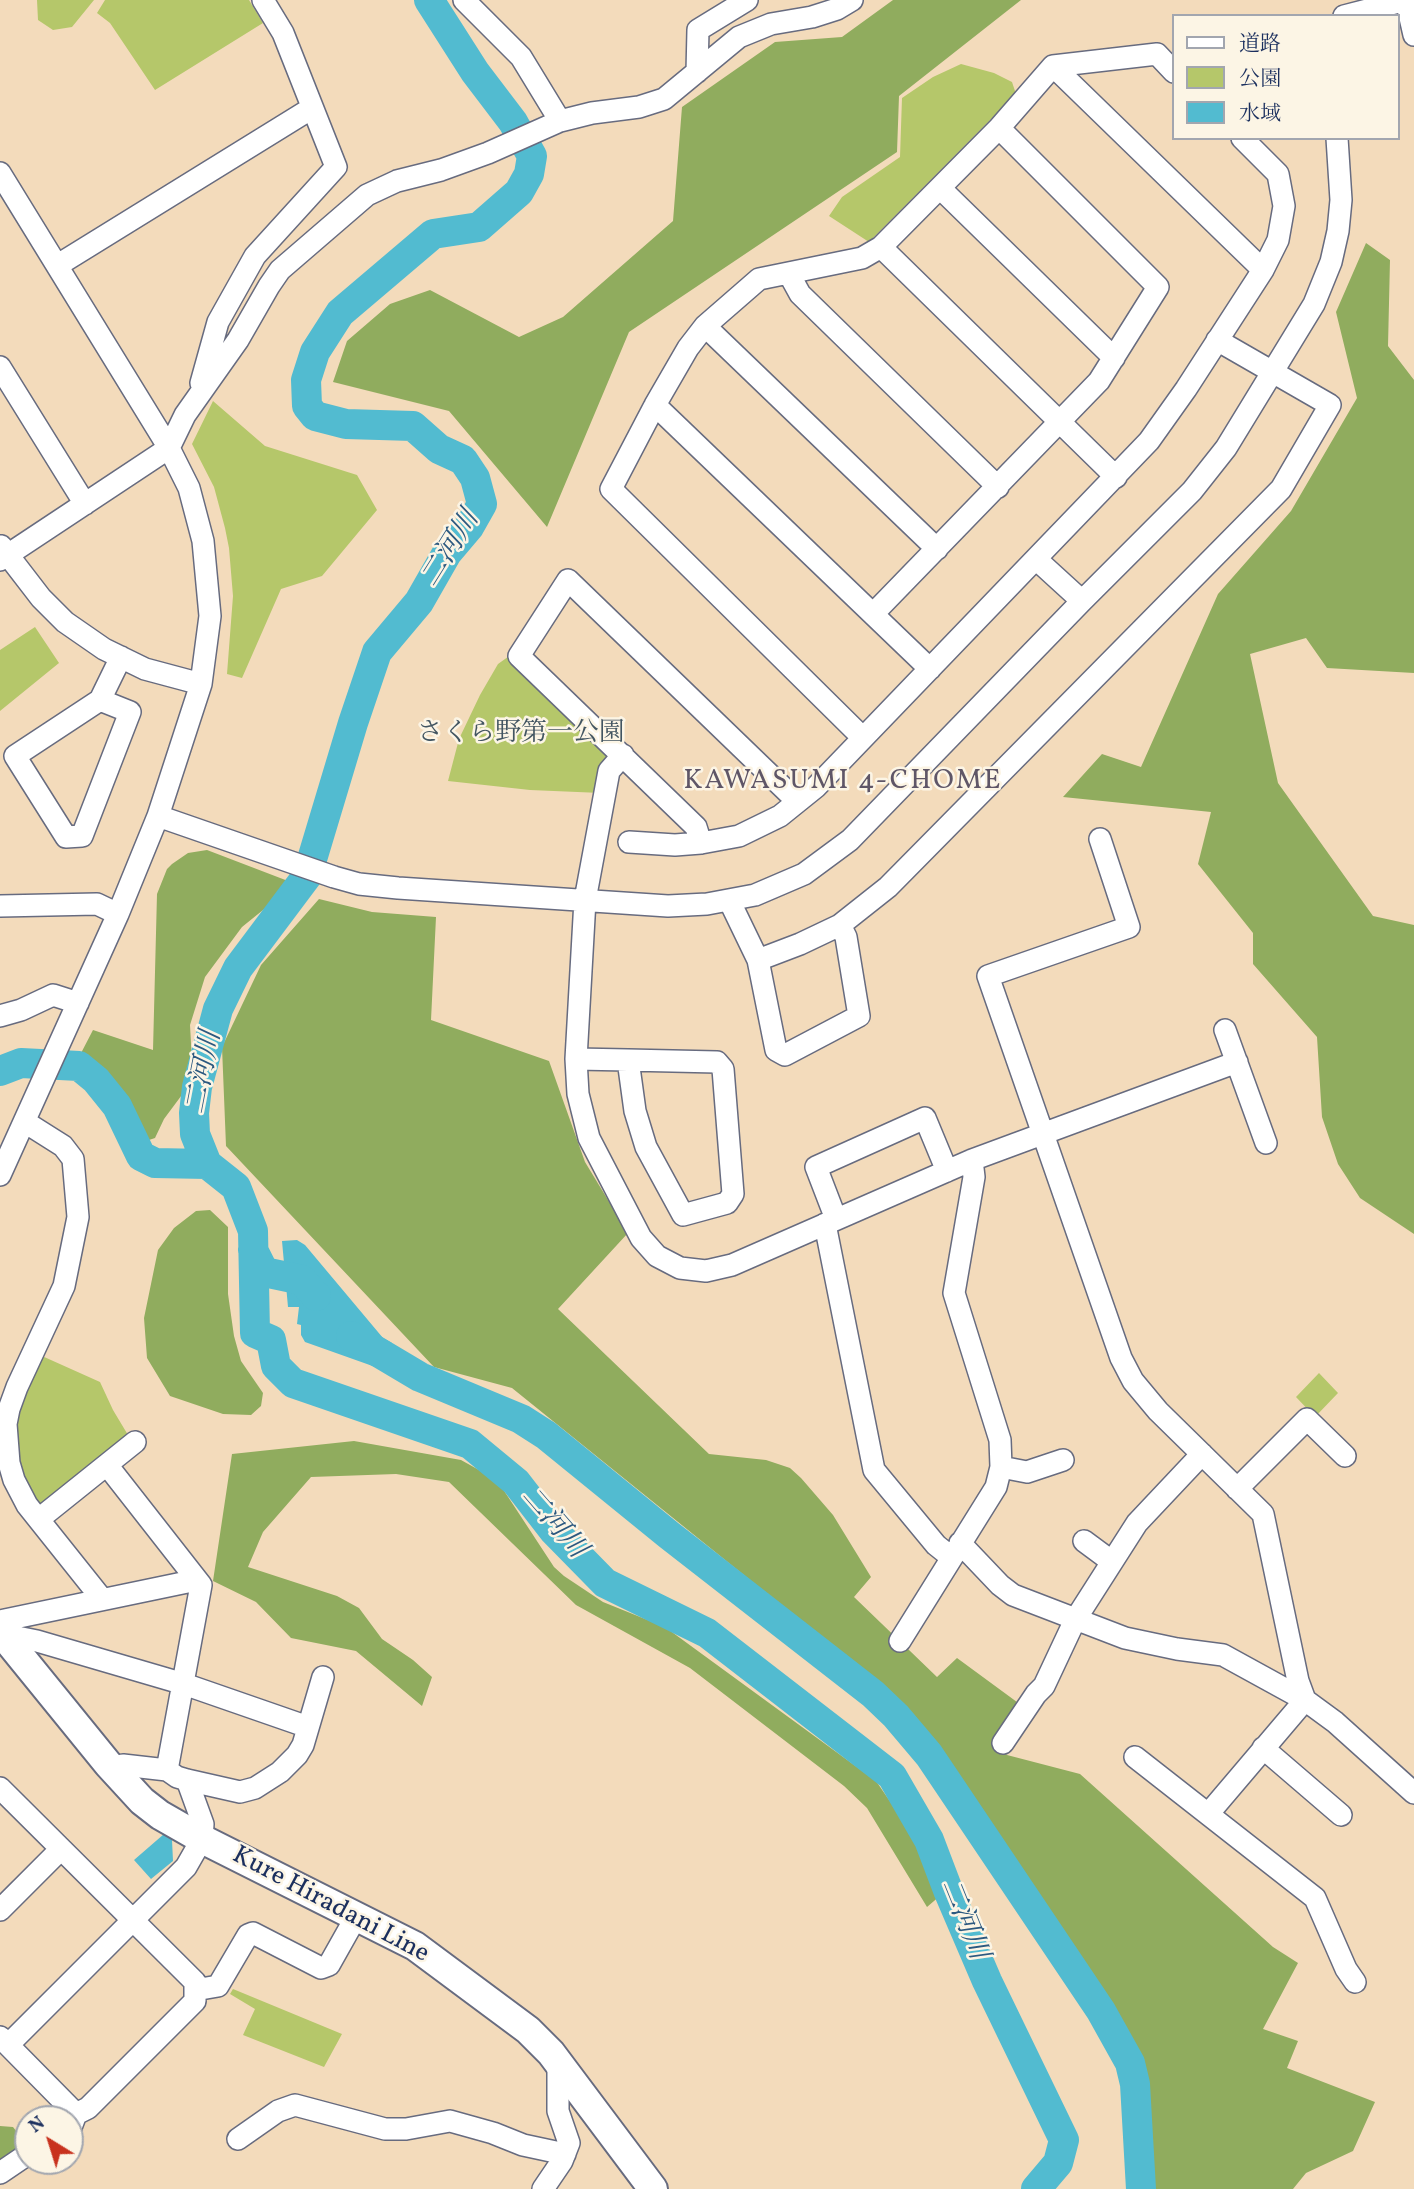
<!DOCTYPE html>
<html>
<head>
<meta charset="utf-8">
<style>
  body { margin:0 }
  #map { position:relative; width:1414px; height:2189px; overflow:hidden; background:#f3dbbb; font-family:Vollkorn,"Noto Serif JP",serif }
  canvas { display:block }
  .legend { position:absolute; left:1172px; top:14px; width:228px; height:126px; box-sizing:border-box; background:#fcf5e5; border:2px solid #a2a6af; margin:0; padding:9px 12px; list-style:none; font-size:21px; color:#1b2f5e }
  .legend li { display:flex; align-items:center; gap:14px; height:35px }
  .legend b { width:35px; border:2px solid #a2a6af }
  .north { position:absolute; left:14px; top:2105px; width:70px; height:70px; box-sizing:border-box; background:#fcf5e5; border:2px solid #a2a6af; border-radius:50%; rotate:322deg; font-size:19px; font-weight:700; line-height:28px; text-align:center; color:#1b2f5e }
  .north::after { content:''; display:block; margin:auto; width:24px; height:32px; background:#c8321e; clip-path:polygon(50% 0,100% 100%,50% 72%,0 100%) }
</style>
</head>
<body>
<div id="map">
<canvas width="1414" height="2189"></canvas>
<ul class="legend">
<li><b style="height:9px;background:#fff"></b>道路</li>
<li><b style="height:19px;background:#b5c76a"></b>公園</li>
<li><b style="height:19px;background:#52bbd0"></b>水域</li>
</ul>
<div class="north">N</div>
</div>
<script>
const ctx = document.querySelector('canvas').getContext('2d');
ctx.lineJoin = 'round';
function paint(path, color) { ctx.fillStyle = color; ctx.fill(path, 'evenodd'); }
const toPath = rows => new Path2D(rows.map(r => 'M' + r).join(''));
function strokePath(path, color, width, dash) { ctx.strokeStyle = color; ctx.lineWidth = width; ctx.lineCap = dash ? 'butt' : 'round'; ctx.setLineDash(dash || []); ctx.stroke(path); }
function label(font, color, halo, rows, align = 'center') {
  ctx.font = font + ' Vollkorn,"Noto Serif JP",serif'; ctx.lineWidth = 5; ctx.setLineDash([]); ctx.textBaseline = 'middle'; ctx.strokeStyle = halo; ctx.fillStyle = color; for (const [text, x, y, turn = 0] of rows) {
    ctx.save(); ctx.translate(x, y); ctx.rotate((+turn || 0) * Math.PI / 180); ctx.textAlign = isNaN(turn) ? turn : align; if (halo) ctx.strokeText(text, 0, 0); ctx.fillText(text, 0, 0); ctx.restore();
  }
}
paint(toPath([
  [37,0,94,0,72,27,53,30,38,20],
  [105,0,249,0,263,23,155,90,110,23,97,13],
  [961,64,994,73,1012,82,1016,94,869,242,829,216,842,197,900,157,902,98,933,77],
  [213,401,265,446,357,475,377,510,322,576,281,589,242,678,227,674,233,596,229,548,225,528,214,487,192,444],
  [35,627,59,663,0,711,0,650],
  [512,654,618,756,601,793,530,790,448,781,459,739,480,695,498,664],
  [42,1356,100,1382,113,1410,131,1440,41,1511,18,1464,15,1439,17,1417,25,1391],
  [1319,1373,1338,1393,1315,1417,1296,1397],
  [233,1989,342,2034,324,2067,243,2035,255,2009,230,1994]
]), '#b5c76a');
paint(toPath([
  [893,0,1021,0,899,96,897,152,629,332,547,527,449,411,333,382,347,341,390,304,430,290,519,337,563,317,673,221,682,107,775,42,842,37],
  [1366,243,1390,260,1388,346,1414,380,1414,673,1327,668,1306,638,1250,654,1278,783,1373,916,1414,925,1414,1234,1360,1198,1338,1164,1322,1117,1317,1037,1253,964,1253,933,1198,864,1211,812,1063,797,1102,754,1141,767,1218,594,1291,511,1357,398,1336,312],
  [207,850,288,881,289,889,242,927,205,977,190,1025,193,1080,164,1119,155,1138,149,1140,132,1119,124,1096,79,1057,93,1030,153,1050,157,894,167,869,172,864,188,853],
  [319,899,372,912,436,917,431,1020,549,1061,585,1162,628,1233,558,1309,709,1454,766,1460,790,1468,801,1478,833,1515,871,1577,854,1597,937,1677,957,1658,1021,1705,996,1741,1007,1755,1080,1774,1273,1947,1298,1963,1263,2029,1298,2041,1287,2068,1375,2102,1353,2151,1306,2173,1293,2189,1152,2189,1145,2073,921,1729,859,1668,512,1388,434,1367,226,1146,222,1047,261,965],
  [210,1210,228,1227,228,1294,234,1336,241,1361,263,1393,261,1406,251,1415,223,1414,170,1396,147,1358,144,1318,158,1250,174,1228,196,1211],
  [354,1441,461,1460,497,1480,554,1567,564,1576,603,1602,665,1627,876,1781,907,1826,941,1895,927,1907,867,1808,844,1786,690,1668,576,1605,449,1482,396,1474,311,1477,263,1532,248,1567,337,1596,359,1608,382,1639,413,1660,432,1677,422,1706,356,1651,291,1638,256,1602,213,1581,232,1454],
  [0,2126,13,2127,28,2146,0,2164]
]), '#90ac5e');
paint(toPath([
  [297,1240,305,1245,383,1338,392,1343,381,1369,305,1342,301,1335,301,1325,297,1324,299,1307,288,1307,282,1241],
  [164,1834,172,1840,173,1861,151,1879,134,1860]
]), '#52bbd0');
strokePath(toPath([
  [429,0,475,72,513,122,532,156,529,174,519,192,479,227,433,234,340,313,315,352,306,380,307,406,315,416,346,424,413,426,439,449,463,460,475,478,482,504,469,527,447,553,419,602,377,652,353,723,307,876,238,968,218,1009,197,1087,194,1113,195,1134,207,1164,236,1187,253,1231,255,1333,271,1340,276,1366,293,1383,470,1444,516,1482,554,1531,605,1583,707,1633,892,1776,929,1840,948,1890,987,1981,1064,2140,1058,2163,1036,2189],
  [0,1071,21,1063,79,1066,96,1080,117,1106,141,1156,155,1163,207,1164],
  [253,1250,264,1272,302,1280,316,1296],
  [351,1336,420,1377,521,1419,546,1435,669,1535,873,1694,896,1716,929,1755,1101,2011,1130,2063,1135,2084,1141,2189]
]), '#52bbd0', 30);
const minor = toPath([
  [464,0,521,57,560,121],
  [1406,0,1414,35],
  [1344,16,1406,0],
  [1053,66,1263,270],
  [697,72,698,30,747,0],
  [0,173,169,448,189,488,203,541,210,616,201,684,158,816,118,914,0,1175],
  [940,188,1114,358],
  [881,247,1116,477],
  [58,265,312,108],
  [789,274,800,294,998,487],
  [705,326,937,549],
  [0,367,85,504],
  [201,383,218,322,255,256,336,167,283,33,263,0],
  [655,405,930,669],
  [1,546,41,598,65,622,104,649,145,669,201,684],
  [1036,559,1082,601],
  [0,560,169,448,185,415,238,340,269,286,280,270,367,195,397,181,441,170,488,153,560,121,592,113,639,107,664,99,739,37,771,24,812,17,837,9,852,0],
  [873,614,1099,381,1158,287,999,128],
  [100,700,130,712,82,836,66,837,15,756,100,700,121,657],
  [863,738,611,489,655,405,688,348,705,326,759,279,862,258,881,247,999,128,1053,66,1157,54,1174,72],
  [623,755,609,771,585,900,576,1059,578,1094,589,1138,641,1238,657,1256,680,1268,706,1271,732,1265,972,1160,1237,1062],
  [158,816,334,877,359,884,398,888,668,906,707,904,755,895,804,874,850,840,1082,601,1192,491,1226,448,1314,304,1331,262,1338,231,1341,200,1337,138],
  [1100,839,1129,927,988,976,1121,1358,1133,1381,1158,1411,1263,1514,1298,1681,1305,1700,1209,1813],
  [629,842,675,845,701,843,739,836,780,816,816,787,1149,441,1186,389,1263,270,1278,240,1284,206,1278,174,1242,138],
  [701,843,696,827,519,656,568,580,797,801],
  [729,900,758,960,776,1050,785,1055,859,1016,846,937,840,925],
  [0,906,97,904,118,914],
  [758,960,800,944,840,925,888,887,1281,489,1330,405,1217,340],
  [0,1016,21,1010,53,995,78,1003],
  [1225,1030,1266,1143],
  [576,1059,628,1060,717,1062,723,1069,733,1194,727,1203,683,1215,646,1147,635,1111,628,1060],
  [25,1122,63,1146,73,1159,78,1217,64,1286,17,1387,9,1409,6,1424,9,1463,14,1480,27,1505,102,1599],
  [836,1219,816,1167,925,1118,947,1171],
  [825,1224,874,1470,936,1545,951,1557],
  [107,1465,201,1585,167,1770],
  [1001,1467,1027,1472,1063,1460],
  [1237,1489,1307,1419,1345,1456],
  [39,1519,135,1442],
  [1084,1541,1111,1561],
  [960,1543,1000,1585,1013,1595,1125,1638,1177,1649,1223,1655,1305,1700,1335,1722,1414,1793],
  [0,1621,197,1580],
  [2,1634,37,1641,184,1684,308,1727],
  [900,1641,996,1487,1001,1467,1000,1440,954,1293,974,1177,972,1160],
  [1003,1743,1036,1694,1044,1686,1075,1620,1137,1523,1202,1454],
  [1263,1748,1341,1815],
  [1135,1757,1315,1898,1346,1969,1355,1982],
  [112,1768,123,1765,167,1770,177,1777,187,1780,240,1792,255,1788,280,1772,297,1755,303,1745,323,1677],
  [0,1788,195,1982,195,2001,88,2108,76,2114,70,2130],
  [0,1910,61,1849],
  [195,1990,218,1986,248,1935,253,1933,321,1968,329,1965,356,1917],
  [0,2037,76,2114],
  [8,2045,186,1867,202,1839,203,1824,187,1780],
  [238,2139,278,2111,295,2105,385,2129,406,2129,450,2121,493,2133,523,2145,565,2154],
  [0,2173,28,2154],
  [543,2189,562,2161,569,2143,558,2111,558,2063]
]);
const major = toPath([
  [0,1631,108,1764,142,1801,160,1815,202,1839,415,1946,528,2030,551,2053,653,2189]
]);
strokePath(minor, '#676b7f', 24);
strokePath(major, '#676b7f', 32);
strokePath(minor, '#fff', 21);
strokePath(major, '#fff', 28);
label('26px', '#425561', '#fcf5e5', [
  ["さくら野第一公園",521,735]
]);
label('26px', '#1b2f5e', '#fcf5e5', [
  ["Kure Hiradani Line",330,1906,28]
]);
label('italic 28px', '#2c5980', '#fcf5e5', [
  ["二河川",452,550,-58],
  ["二河川",206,1073,-79],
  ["二河川",552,1524,49],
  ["二河川",962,1920,68]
]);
ctx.letterSpacing = '2px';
label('28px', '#5f5667', '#fcf5e5', [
  ["KAWASUMI 4-CHOME",843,783]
]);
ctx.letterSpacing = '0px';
</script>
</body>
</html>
